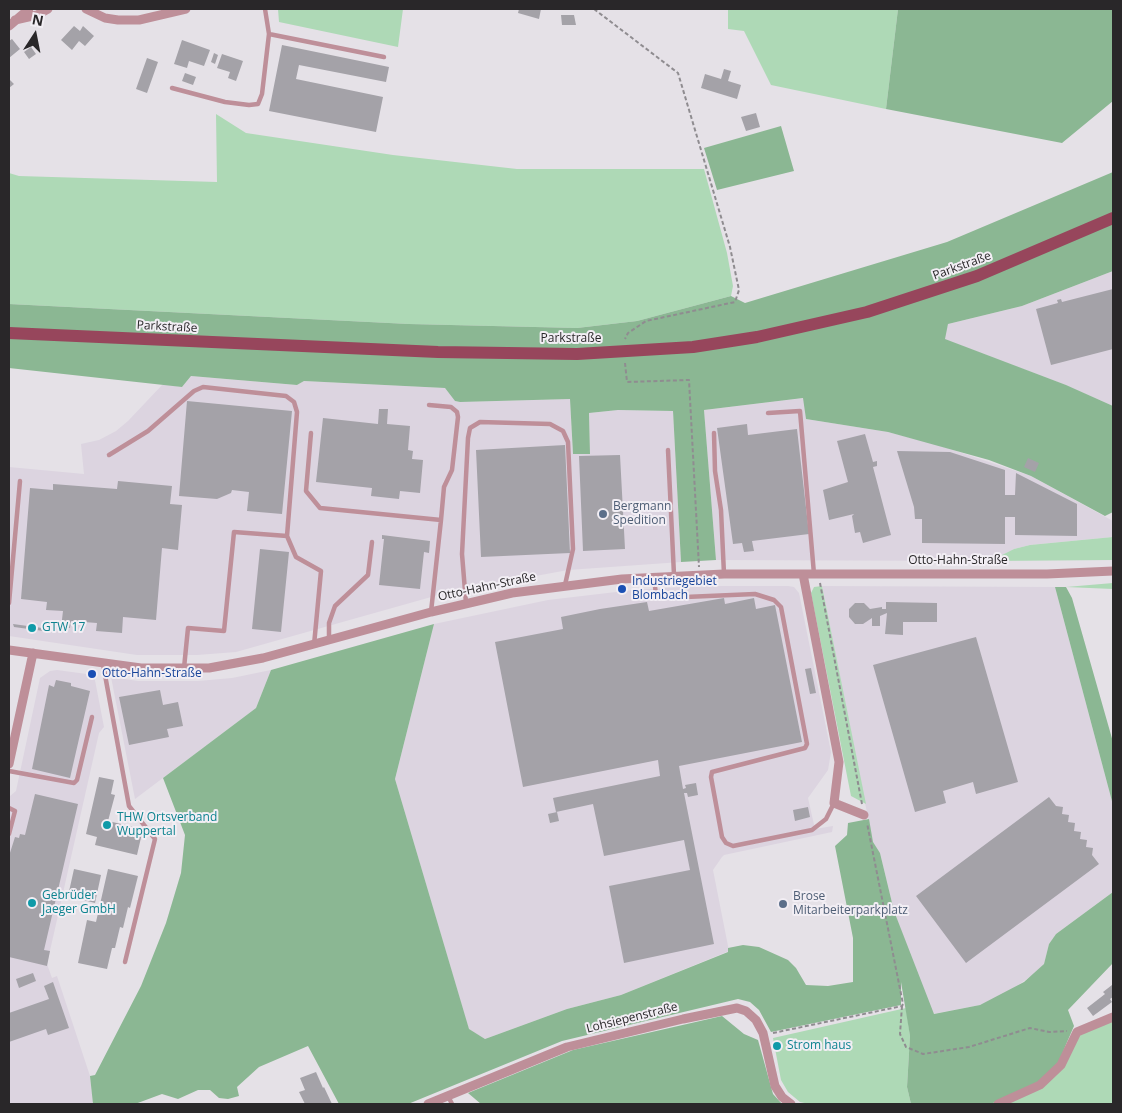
<!DOCTYPE html>
<html>
<head>
<meta charset="utf-8">
<style>
  body { margin:0 }
  #map { position:relative; width:1122px; height:1113px; overflow:hidden; background:#e5e1e7; font-family:"Open Sans",sans-serif }
  canvas { display:block }
  .frame { position:absolute; inset:0; border:10px solid #292729; pointer-events:none }
  .north { position:absolute; left:10px; top:10px; width:50px; height:50px; -webkit-text-stroke:4px #f2eef4; paint-order:stroke; rotate:11deg; font-size:14px; font-weight:700; line-height:20px; text-align:center; color:#292729 }
  .north::after { content:''; display:block; margin:auto; width:18px; height:22px; background:#292729; clip-path:polygon(50% 0,100% 100%,50% 72%,0 100%) }
</style>
</head>
<body>
<div id="map">
<canvas width="1122" height="1113"></canvas>
<div class="frame"></div>
<div class="north">N</div>
</div>
<script>
const ctx = document.querySelector('canvas').getContext('2d');
ctx.lineJoin = 'round';
function paint(path, color) { ctx.fillStyle = color; ctx.fill(path, 'evenodd'); }
const toPath = rows => new Path2D(rows.map(r => 'M' + r).join(''));
function strokePath(path, color, width, dash) { ctx.strokeStyle = color; ctx.lineWidth = width; ctx.lineCap = dash ? 'butt' : 'round'; ctx.setLineDash(dash || []); ctx.stroke(path); }
function label(font, color, halo, rows, align = 'center') {
  ctx.font = font + ' "Open Sans",sans-serif'; ctx.lineWidth = 4; ctx.setLineDash([]); ctx.textBaseline = 'middle'; ctx.strokeStyle = halo; ctx.fillStyle = color; for (const [text, x, y, turn = 0] of rows) {
    ctx.save(); ctx.translate(x, y); ctx.rotate((+turn || 0) * Math.PI / 180); ctx.textAlign = isNaN(turn) ? turn : align; if (halo) ctx.strokeText(text, 0, 0); ctx.fillText(text, 0, 0); ctx.restore();
  }
}
paint(toPath([
  [1113,271,1113,406,1065,385,944,339,948,324,1022,306],
  [191,376,297,385,304,381,445,388,455,401,460,402,570,399,573,454,590,453,589,413,618,410,673,411,681,562,568,570,449,592,236,652,197,655,137,655,9,636,9,467,84,474,81,444,99,440,116,431,128,421,163,384,182,387],
  [804,398,806,419,888,432,935,444,1031,476,1113,521,1113,537,1030,545,1014,549,990,561,716,560,704,410],
  [698,586,788,586,794,587,799,593,831,752,828,770,808,798,815,829,833,826,832,832,724,855,722,857,713,870,729,951,621,995,567,1009,485,1039,469,1030,395,779,434,624,548,600,633,590],
  [822,586,1055,587,1113,805,1113,892,1056,934,1049,944,1044,964,1034,974,1008,992,980,1005,933,1014,918,977,894,911,880,853,873,843],
  [57,670,94,675,104,727,99,733,47,964,52,978,57,976,90,1076,93,1102,91,1104,9,1104,9,804,10,796,16,791,40,678,50,671],
  [271,670,256,708,135,799,111,677,138,681,198,681,232,678]
]), '#dcd4e0');
paint(toPath([
  [278,9,403,9,398,47,279,22],
  [728,9,898,9,886,109,771,85,744,31,728,29],
  [216,114,246,133,393,155,517,169,704,169,727,253,733,286,731,296,637,321,577,328,409,324,9,304,9,173,19,176,217,182],
  [1113,537,1113,560,990,561,1014,549,1030,545],
  [1113,583,1113,589,1066,587],
  [822,586,866,804,851,796,811,593,814,587],
  [906,1008,910,1036,907,1087,911,1104,809,1104,800,1102,788,1092,781,1080,773,1038],
  [1113,1020,1113,1104,1006,1104,1079,1033]
]), '#aed9b6');
paint(toPath([
  [898,9,1113,9,1113,101,1062,143,886,109],
  [781,126,794,171,717,190,704,148],
  [1113,172,1113,271,1022,306,948,324,945,339,1066,385,1113,406,1113,512,1105,516,1031,476,989,460,888,432,806,419,803,398,704,410,716,560,681,562,673,411,618,410,589,413,590,454,573,454,570,399,460,402,455,401,445,388,304,381,297,385,191,376,182,387,9,368,9,304,409,324,577,328,637,321,731,296,745,303,947,242],
  [1055,587,1066,587,1072,598,1113,742,1113,805],
  [434,624,395,779,469,1029,485,1039,567,1009,621,995,728,952,728,948,743,945,759,947,788,960,796,968,806,985,828,986,853,982,853,938,835,846,847,835,848,823,869,819,873,842,880,853,894,911,934,1014,980,1005,1024,982,1044,964,1049,944,1056,934,1113,892,1113,963,1068,1010,1074,1026,1058,1063,1038,1082,991,1104,911,1104,907,1087,910,1036,901,982,901,1005,771,1032,759,1010,750,1002,738,999,562,1041,408,1104,339,1104,308,1046,259,1067,237,1087,239,1096,228,1099,219,1098,210,1090,198,1090,178,1099,162,1094,135,1104,93,1104,90,1076,95,1075,141,986,166,923,181,873,185,835,163,778,256,708,271,670],
  [722,1016,744,1034,758,1040,773,1094,782,1104,481,1104,468,1093,573,1050]
]), '#8bb793');
paint(toPath([
  [519,9,541,9,539,19,518,13],
  [561,15,574,15,576,25,562,25],
  [74,26,80,31,83,26,94,36,85,46,79,41,72,50,61,40],
  [12,39,20,49,9,58,9,41],
  [182,40,210,50,204,66,189,61,187,68,174,64],
  [282,45,389,67,386,82,299,65,296,79,383,97,376,132,269,111],
  [31,47,36,54,29,59,24,52],
  [214,53,218,55,215,64,211,62],
  [222,54,243,61,236,81,228,78,230,72,217,68],
  [147,58,158,62,147,93,136,89],
  [724,69,731,71,728,81,741,85,737,99,701,88,705,74,721,79],
  [185,73,196,77,193,85,182,81],
  [9,79,14,84,9,88],
  [756,113,760,127,746,131,741,117],
  [1113,289,1113,349,1051,365,1036,309,1058,303,1057,300,1061,299,1062,302],
  [187,401,292,411,282,514,247,511,249,492,232,490,231,493,217,499,179,496],
  [379,409,388,409,387,424,410,426,408,450,413,451,412,459,423,460,420,493,400,491,399,499,371,496,372,488,316,482,323,418,378,424],
  [747,424,748,435,797,429,809,534,752,541,754,551,744,552,742,543,733,544,717,428],
  [865,434,873,462,877,461,877,466,873,467,891,535,863,543,860,532,855,533,852,516,854,514,829,520,823,490,848,482,837,441],
  [565,445,570,553,481,557,476,450],
  [897,451,950,452,1005,470,1005,495,1015,495,1016,473,1077,504,1077,536,1015,535,1015,517,1005,517,1005,544,922,543,922,519,915,519,914,507],
  [620,455,625,549,583,551,579,456],
  [1028,458,1039,463,1035,472,1024,467],
  [118,481,172,486,170,504,182,505,178,550,162,548,156,620,123,617,122,633,96,631,97,623,71,621,70,628,61,628,63,611,46,610,47,602,21,599,30,488,53,490,53,484,117,489],
  [382,535,430,541,429,553,424,552,420,589,379,585,384,539,382,539],
  [260,549,289,552,281,632,252,629],
  [724,598,725,604,754,598,756,609,775,605,802,742,679,766,683,789,686,788,685,785,696,783,698,795,688,797,687,793,684,793,714,944,624,963,609,886,690,870,684,840,604,856,593,804,556,812,553,798,660,776,658,760,523,787,495,642,563,629,561,617,600,609,647,602,649,611],
  [886,602,937,603,937,622,903,622,903,635,885,634,887,613,880,616,880,626,872,626,872,618,863,624,855,624,849,617,849,609,855,603,864,603,870,609,882,607,882,609,886,609],
  [13,624,50,629,51,632,14,627],
  [976,637,1018,782,976,794,973,782,943,791,946,803,915,812,873,665],
  [811,668,816,693,810,694,805,669],
  [56,680,71,683,71,686,90,691,70,778,32,769,49,685,54,687],
  [160,690,163,705,178,702,183,726,167,729,169,737,129,745,119,697],
  [99,777,114,780,111,794,115,795,108,821,143,829,137,855,95,845,97,837,86,834],
  [35,794,78,804,44,950,50,951,47,966,9,957,9,856,15,837,19,838,20,834,25,835],
  [1049,797,1056,806,1063,807,1062,814,1069,815,1068,822,1075,823,1074,831,1081,832,1080,839,1087,840,1086,847,1093,848,1092,855,1099,864,966,963,916,896],
  [808,807,810,817,795,821,793,810],
  [557,812,559,821,550,823,548,814],
  [74,869,101,875,95,903,68,896],
  [108,869,138,876,130,908,128,907,123,928,120,927,115,948,112,948,107,969,78,963,87,920,96,922],
  [33,973,36,981,19,988,16,979],
  [53,982,69,1028,48,1035,46,1029,9,1042,9,1013,49,999,44,986],
  [1112,985,1113,997,1110,999,1112,1002,1093,1016,1087,1008,1105,994,1103,992],
  [779,1041,781,1050,776,1052,773,1042],
  [316,1072,323,1088,324,1087,332,1104,305,1104,299,1092,305,1090,300,1078]
]), '#a4a2a8');
strokePath(toPath([
  [594,9,678,73,730,247,739,290,735,302,646,321,628,333,625,339],
  [625,363,627,382,689,380,699,567],
  [820,583,862,804],
  [902,1006,900,1034,906,1047,923,1054,969,1047,1030,1028,1049,1032,1067,1031],
  [773,1033,902,1006,903,1004,867,823]
]), '#8f8c90', 2, [4, 2.5]);
strokePath(toPath([
  [269,34,384,57],
  [172,88,225,102,249,105,258,104,262,94,269,34,265,9],
  [429,405,451,407,457,412,458,417,452,470,444,487,441,520],
  [768,413,800,411,814,574],
  [311,433,306,491,320,508,441,520,431,612],
  [714,433,715,471,721,510,724,574],
  [668,450,674,575],
  [109,455,148,431,194,391,203,387,286,396,294,402,297,412,287,536],
  [654,578,656,595,662,598,755,594,774,600,781,607,807,744,805,748,712,772,711,777,722,837,726,843,733,846,812,830,826,819,834,803],
  [9,603,20,481],
  [466,603,462,554,468,438,470,428,480,422,550,424,563,431,568,442,573,549,565,585],
  [329,640,329,623,335,606,368,575,372,542],
  [103,664,129,806,155,839,125,962],
  [184,668,188,628,224,631,234,532,287,536,296,557,321,571,314,645],
  [9,771,74,783,77,780,92,717],
  [9,808,15,811,9,834],
  [448,1096,452,1104]
]), '#be8f99', 4.5);
strokePath(toPath([
  [86,9,105,18,118,20,139,20,186,9],
  [15,20,37,15,48,9],
  [9,26,29,9],
  [803,574,839,762,834,803,864,815],
  [9,650,141,668,209,668,263,658,431,612,512,593,622,579,724,574,1047,574,1113,571],
  [9,764,33,653],
  [428,1104,567,1047,683,1019,737,1008,746,1011,756,1020,763,1033,775,1086,782,1097,791,1104],
  [998,1104,1040,1085,1061,1065,1077,1032,1113,1017]
]), '#be8f99', 9);
strokePath(toPath([
  [9,333,438,352,577,354,693,347,757,337,867,312,977,276,1113,218]
]), '#97465c', 12);
for (const [x, y, r, color] of [
  [603,514,5,"#5c6f8a"],
  [622,589,5,"#1a4fb4"],
  [32,628,5,"#0f9aa8"],
  [92,674,5,"#1a4fb4"],
  [107,825,5,"#0f9aa8"],
  [32,903,5,"#0f9aa8"],
  [783,904,5,"#5c6f8a"],
  [777,1046,5,"#0f9aa8"]
]) { const dot = new Path2D(); dot.arc(x, y, r, 0, 2 * Math.PI); ctx.fillStyle = color; ctx.fill(dot); strokePath(dot, '#f2eef4', 2); }
label('12px', '#292729', '#f2eef4', [
  ["Parkstraße",962,266,-20],
  ["Parkstraße",167,327,3],
  ["Parkstraße",571,339],
  ["Otto-Hahn-Straße",958,561],
  ["Otto-Hahn-Straße",487,587,-12],
  ["Lohsiepenstraße",632,1018,-14]
]);
label('12px', '#4e5e75', '#f2eef4', [
  ["Bergmann",613,507],
  ["Spedition",613,521],
  ["Brose",793,897],
  ["Mitarbeiterparkplatz",793,911]
], 'left');
label('12px', '#164399', '#f2eef4', [
  ["Industriegebiet",632,582],
  ["Blombach",632,596],
  ["Otto-Hahn-Straße",102,674]
], 'left');
label('12px', '#0d838f', '#f2eef4', [
  ["GTW 17",42,628],
  ["THW Ortsverband",117,818],
  ["Wuppertal",117,832],
  ["Gebrüder",42,896],
  ["Jaeger GmbH",42,910],
  ["Strom haus",787,1046]
], 'left');
</script>
</body>
</html>
